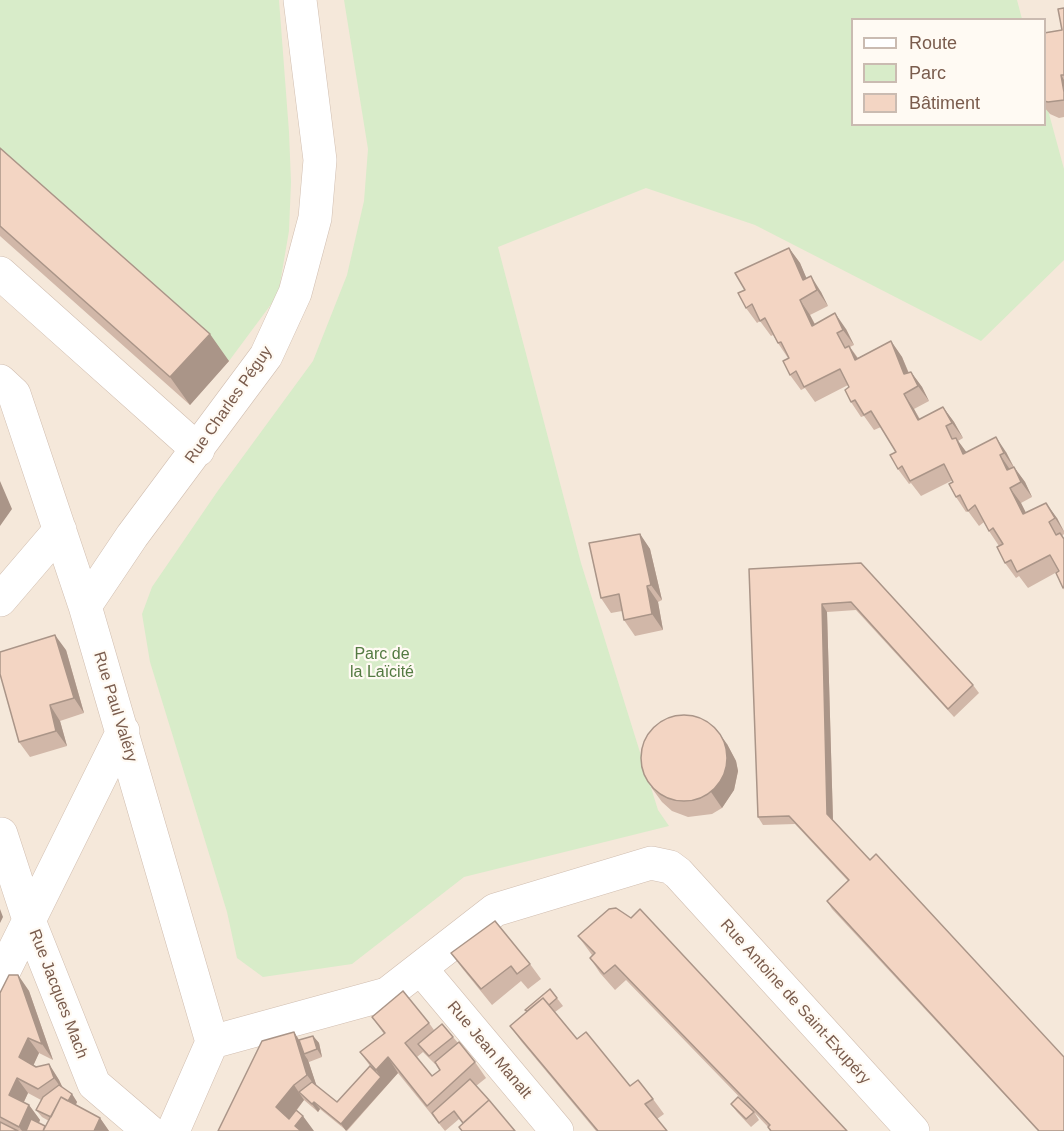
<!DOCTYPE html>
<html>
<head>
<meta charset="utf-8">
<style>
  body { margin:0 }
  #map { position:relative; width:1064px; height:1131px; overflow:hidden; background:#fdf6ec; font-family:Arial,sans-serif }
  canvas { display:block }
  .legend { position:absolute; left:851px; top:18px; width:195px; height:108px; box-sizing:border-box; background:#fffaf3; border:2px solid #cabbb1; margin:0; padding:8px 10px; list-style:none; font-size:18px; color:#7a5c4d }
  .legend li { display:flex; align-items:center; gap:12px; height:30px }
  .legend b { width:30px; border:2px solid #cabbb1 }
</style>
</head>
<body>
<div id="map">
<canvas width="1064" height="1131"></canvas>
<ul class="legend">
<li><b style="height:8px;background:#fff"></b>Route</li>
<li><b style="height:16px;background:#d8ecc9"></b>Parc</li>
<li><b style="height:16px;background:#f3d5c3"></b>Bâtiment</li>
</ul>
</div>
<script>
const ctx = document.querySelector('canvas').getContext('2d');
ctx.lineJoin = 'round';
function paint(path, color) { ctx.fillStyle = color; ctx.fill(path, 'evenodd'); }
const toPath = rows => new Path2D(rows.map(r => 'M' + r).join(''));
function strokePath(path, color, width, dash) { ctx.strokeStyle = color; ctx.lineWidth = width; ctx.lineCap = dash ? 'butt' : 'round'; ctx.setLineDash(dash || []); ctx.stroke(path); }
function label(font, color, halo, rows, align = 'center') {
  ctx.font = font + ' Arial,sans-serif'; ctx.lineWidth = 4.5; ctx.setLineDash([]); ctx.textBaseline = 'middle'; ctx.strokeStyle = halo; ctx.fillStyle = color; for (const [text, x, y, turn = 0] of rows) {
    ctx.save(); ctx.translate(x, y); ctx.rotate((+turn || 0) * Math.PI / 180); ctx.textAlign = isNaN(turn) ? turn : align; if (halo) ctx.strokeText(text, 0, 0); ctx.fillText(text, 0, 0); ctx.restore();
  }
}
paint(toPath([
  [0,0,1064,0,1064,1131,0,1131],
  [852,20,1044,20,1044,124,852,124]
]), '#f5e8da');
paint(toPath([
  [0,0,279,0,289,132,291,182,289,231,278,295,229,361,0,158],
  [344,0,1017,0,1022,19,852,20,852,124,1044,124,1045,99,1064,169,1064,260,981,341,755,225,646,188,498,247,581,563,658,810,669,826,464,877,352,964,263,977,237,958,227,912,150,662,142,614,152,587,217,492,313,361,347,275,364,201,368,149]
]), '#d8ecc9');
const minor = toPath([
  [0,273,198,450],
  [0,381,14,394,85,606,212,1042],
  [0,600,60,530],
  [85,606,132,536,266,356,295,293,315,218,320,160,300,0],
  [1,834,30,923,94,1084,149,1131],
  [421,969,557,1131],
  [0,979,123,731],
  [173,1131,212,1042,387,994,495,910,651,863,670,867,678,873,913,1131]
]);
strokePath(minor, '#d1beb0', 34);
strokePath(minor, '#fff', 33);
paint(toPath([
  [1064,8,1064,117,1059,118,1050,114,1044,107,1044,33,1062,30],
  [0,148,229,361,190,405,0,236],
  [789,248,800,263,806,278,821,292,828,306,810,315,815,324,846,329,854,345,850,347,858,358,891,341,902,357,909,373,911,372,922,387,929,401,914,409,920,419,943,407,954,422,963,438,958,441,966,452,1006,452,1014,467,1025,482,1032,497,1021,503,1026,513,1057,518,1064,531,1064,534,1062,536,1064,538,1064,590,1057,572,1028,588,1019,576,1016,578,1005,563,999,546,989,531,984,522,979,526,968,511,966,512,956,497,953,480,921,496,911,483,909,484,898,469,896,452,881,427,874,430,864,416,861,417,851,402,848,385,815,402,805,388,801,390,790,375,788,358,778,343,773,335,771,336,760,321,757,323,746,308,745,290],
  [640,534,650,549,662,600,658,602,663,630,635,636,624,620,622,611,611,613,601,598],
  [861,563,973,685,979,693,954,717,856,610,827,612,833,820,1064,1131,1038,1131,832,909,827,901,848,881,795,824,763,825,758,817,749,569],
  [66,650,84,713,60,721,67,746,30,757,19,742],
  [727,744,736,761,738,771,734,790,722,808,712,814,688,817,672,811,662,802,651,787],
  [578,936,847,1131,770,1131,768,1127,754,1112,759,1120,751,1127,737,1112,731,1104,753,1111,626,980,615,990,600,973,590,958,592,955],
  [451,953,530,964,541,979,528,989,521,981,492,1005,462,968],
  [18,975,29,991,53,1060,39,1053,33,1065,36,1067,49,1064,59,1080,63,1088,72,1094,77,1102,76,1105,100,1118,109,1131,0,1131,0,993],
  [28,1093,41,1100,36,1110,42,1117,49,1121,45,1127,39,1123,40,1120,29,1105,24,1102],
  [550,989,563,1006,555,1012,577,1039,630,1086,653,1099,664,1114,657,1119,667,1131,596,1131,521,1041,510,1026,527,1012],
  [372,1017,429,1023,434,1030,453,1037,458,1043,475,1062,486,1078,476,1086,489,1100,460,1128,463,1123,459,1119,445,1131,398,1073,347,1131,320,1109,318,1112,304,1100,297,1110,218,1131,294,1032,299,1040,313,1036,319,1043,322,1057,309,1062,308,1060,316,1085,337,1102,370,1066,360,1052,384,1034],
  [423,1052,435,1064,436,1063,440,1070,432,1076,417,1057]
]), '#d1b7a8');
paint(toPath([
  [1061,75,1064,80,1064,92],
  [789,248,800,263,813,293,803,280],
  [811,276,821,292,828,306,817,290],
  [800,300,810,315,823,341,812,326],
  [835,313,846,329,854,345,843,330],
  [210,334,229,361,190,405,170,377],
  [891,341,902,357,915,389,904,374],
  [849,346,860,362,855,360],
  [911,372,922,387,929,401,918,386],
  [904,394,914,409,928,436,918,420],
  [943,407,954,422,963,438,952,423],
  [996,437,1006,452,1014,468,1004,453],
  [956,438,967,453,963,454],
  [1000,455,1011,471,1018,485,1007,470],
  [1014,467,1025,482,1032,497,1021,482],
  [0,481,12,509,0,526],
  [1010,488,1021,503,1034,529,1023,514],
  [1046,503,1057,518,1064,532,1055,518],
  [640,534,650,549,662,600,651,585],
  [647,586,658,602,663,630,652,614],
  [822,604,827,612,833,822,827,814],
  [55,635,66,650,84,713,74,698],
  [50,705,60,721,67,746,56,731],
  [716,729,727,744,736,761,738,771,734,790,722,808,711,792],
  [0,909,3,917,0,923],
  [18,975,29,991,53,1060,42,1044],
  [294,1032,304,1048,304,1054,308,1060,318,1090,307,1075],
  [313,1036,319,1043,322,1057,317,1049],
  [28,1038,39,1053,30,1073,19,1057],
  [388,1057,398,1073,346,1131,341,1124,381,1077,376,1070],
  [49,1064,59,1080,65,1093,54,1078],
  [17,1078,28,1093,20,1110,9,1095],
  [294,1085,304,1100,287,1122,276,1107],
  [72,1094,77,1102,63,1128,58,1120],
  [314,1102,320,1109,318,1112,312,1104],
  [29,1105,40,1120,35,1131,22,1131,19,1127],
  [303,1116,314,1131,298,1131,295,1126],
  [100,1118,109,1131,94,1131]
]), '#aa9588');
const building = toPath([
  [1064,8,1064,75,1061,75,1064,92,1064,100,1048,102,1044,101,1044,33,1062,30,1058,9,1064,8],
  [0,148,210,334,170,377,0,226,0,148],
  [789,248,803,280,811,276,817,290,800,300,812,326,835,313,843,330,837,333,845,348,849,346,855,360,891,341,904,374,911,372,918,386,904,394,918,420,943,407,952,423,946,426,952,439,956,438,963,454,996,437,1004,453,1000,455,1007,470,1014,467,1021,482,1010,488,1023,514,1046,503,1055,518,1049,522,1056,535,1060,533,1064,539,1064,587,1063,588,1056,573,1059,571,1050,555,1017,572,1011,560,1005,563,997,547,1003,544,993,528,989,531,975,505,968,511,960,495,956,497,949,484,953,482,944,464,910,481,902,466,898,469,890,455,896,452,871,411,864,415,855,400,851,402,845,390,849,387,840,369,804,387,796,371,790,375,783,361,789,358,781,342,778,343,765,318,760,321,752,304,746,308,738,293,745,290,735,273,789,248],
  [640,534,651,585,647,586,652,614,624,620,619,594,601,598,589,543,640,534],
  [861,563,973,685,948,709,851,602,822,604,827,814,870,860,876,854,1064,1057,1064,1131,1039,1131,827,901,849,880,789,816,758,817,749,569,861,563],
  [55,635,74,698,50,705,56,731,19,742,0,674,0,652,55,635],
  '641 758a43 43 0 1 1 86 0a43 43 0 1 1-86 0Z',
  [616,908,631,918,640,909,847,1131,771,1131,768,1127,770,1125,615,965,604,974,590,958,595,953,578,936,609,909,616,908],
  [495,921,530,964,517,974,511,966,481,989,451,953,495,921],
  [9,975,18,975,42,1044,28,1038,19,1057,36,1067,49,1064,54,1078,38,1089,17,1078,9,1095,29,1105,19,1127,0,1117,0,993,9,975],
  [550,989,557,998,549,1005,543,998,527,1011,525,1010,550,989],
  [403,991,429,1023,405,1043,432,1076,440,1070,435,1062,459,1042,475,1062,427,1106,388,1057,376,1070,360,1052,385,1033,372,1017,403,991],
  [543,998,577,1039,586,1032,630,1086,638,1080,653,1099,645,1104,667,1131,598,1131,510,1026,543,998],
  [442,1024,453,1037,429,1056,418,1044,442,1024],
  [294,1032,307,1075,294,1085,276,1107,289,1119,296,1110,303,1116,295,1126,301,1131,218,1131,262,1041,294,1032],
  [313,1036,317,1049,304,1054,299,1040,313,1036],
  [370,1066,381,1077,341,1124,314,1102,312,1104,299,1092,312,1082,337,1102,370,1066],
  [470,1079,489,1100,463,1123,454,1111,439,1123,432,1113,470,1079],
  [59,1085,72,1094,68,1101,61,1097,51,1117,36,1110,43,1097,59,1085],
  [61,1097,100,1118,94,1131,43,1131,61,1097],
  [738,1097,754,1112,746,1119,731,1104,738,1097],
  [489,1100,515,1131,462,1131,459,1127,489,1100],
  [31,1119,45,1126,43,1131,26,1131,31,1119],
  [0,1122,18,1131,0,1131,0,1122]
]);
paint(building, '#f3d5c3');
strokePath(building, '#aa9588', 1.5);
label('16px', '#7a5c4d', '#fffaf3', [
  ["Rue Charles Péguy",229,405,-55],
  ["Rue Paul Valéry",115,707,73],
  ["Rue Jacques Mach",58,994,69],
  ["Rue Antoine de Saint-Exupéry",795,1002,48],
  ["Rue Jean Manalt",489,1050,50]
]);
label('16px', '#537a41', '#fffaf3', [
  ["Parc de",382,655],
  ["la Laïcité",382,673]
]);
</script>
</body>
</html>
